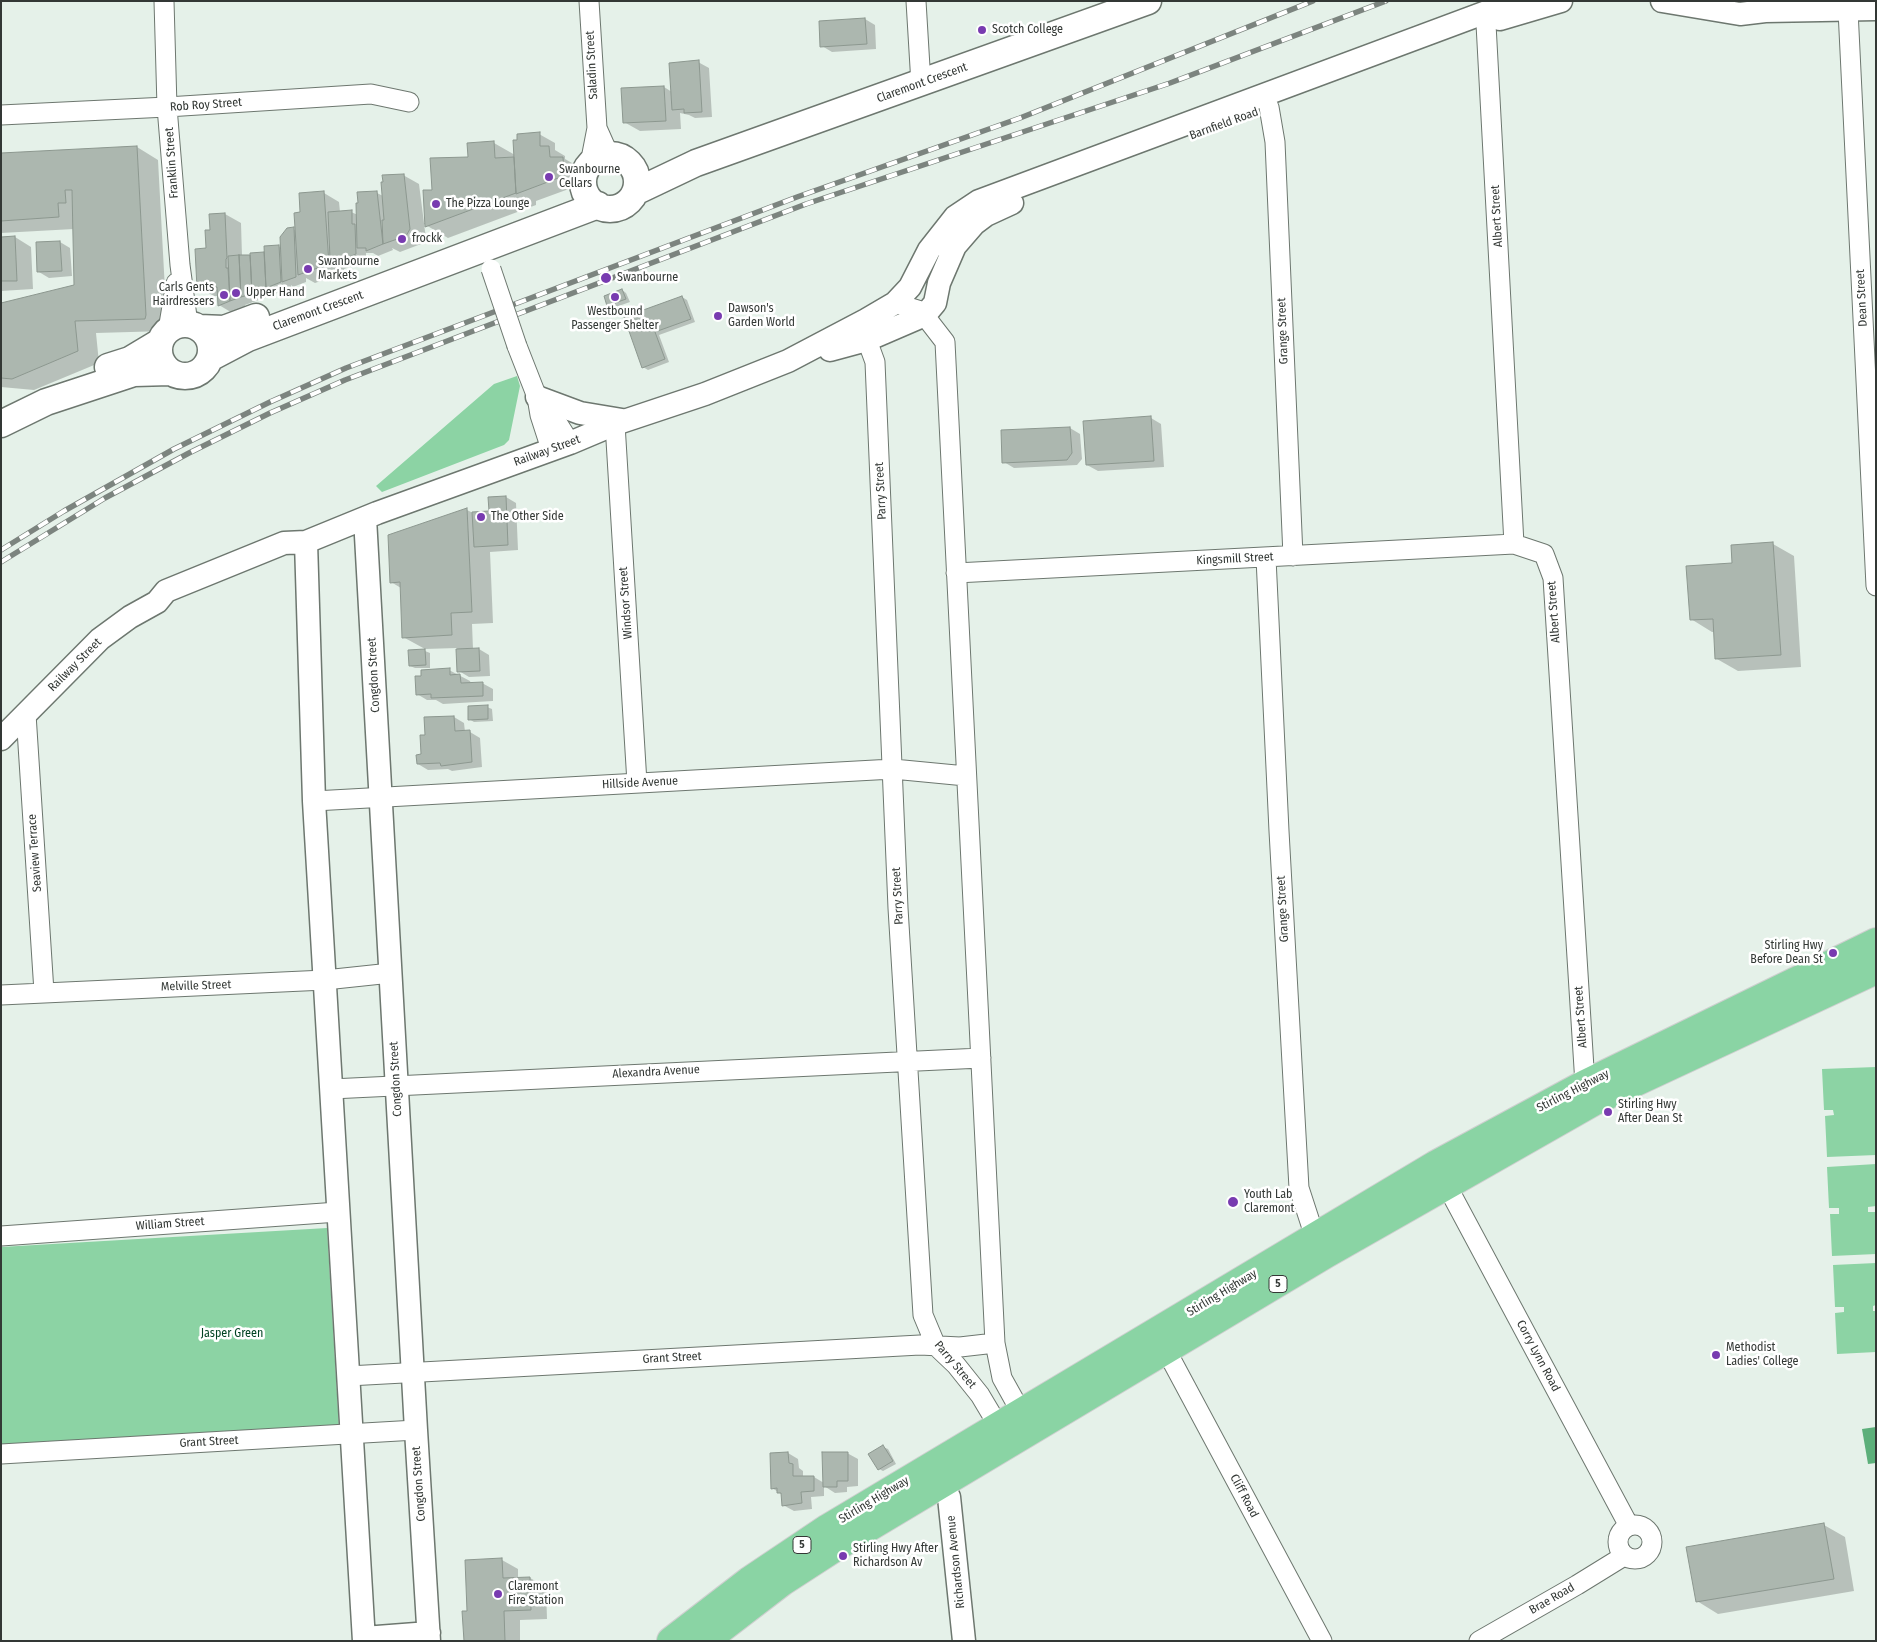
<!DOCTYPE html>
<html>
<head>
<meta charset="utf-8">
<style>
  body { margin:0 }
  #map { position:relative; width:1877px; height:1642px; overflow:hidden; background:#e5f1e9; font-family:"Fira Sans Condensed",sans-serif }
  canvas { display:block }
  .frame { position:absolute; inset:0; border:2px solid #333835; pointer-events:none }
</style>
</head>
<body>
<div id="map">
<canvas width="1877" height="1642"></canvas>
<div class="frame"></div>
</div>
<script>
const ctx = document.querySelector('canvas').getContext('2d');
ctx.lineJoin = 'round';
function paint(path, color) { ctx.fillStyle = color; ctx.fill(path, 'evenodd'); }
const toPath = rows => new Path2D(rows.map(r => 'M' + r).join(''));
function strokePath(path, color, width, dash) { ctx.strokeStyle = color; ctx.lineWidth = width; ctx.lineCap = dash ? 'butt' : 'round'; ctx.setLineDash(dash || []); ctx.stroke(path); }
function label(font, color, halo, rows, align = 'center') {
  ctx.font = font + ' "Fira Sans Condensed",sans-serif'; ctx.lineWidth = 5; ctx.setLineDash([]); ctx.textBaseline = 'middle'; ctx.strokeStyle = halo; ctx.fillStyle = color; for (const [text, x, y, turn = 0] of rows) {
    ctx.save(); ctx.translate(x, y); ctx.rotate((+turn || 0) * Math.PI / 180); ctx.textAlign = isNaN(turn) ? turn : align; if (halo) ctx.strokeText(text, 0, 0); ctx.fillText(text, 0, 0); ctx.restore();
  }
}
paint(toPath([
  [517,376,520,386,509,440,504,445,382,492,376,486,494,384],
  [1876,1067,1876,1155,1827,1157,1825,1116,1834,1115,1833,1110,1824,1110,1822,1069],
  [1876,1164,1876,1206,1868,1207,1868,1212,1876,1212,1876,1254,1832,1256,1830,1214,1839,1214,1839,1208,1829,1208,1827,1167],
  [327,1228,339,1428,1,1448,1,1247],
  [1876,1263,1876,1305,1873,1306,1873,1311,1876,1311,1876,1352,1837,1354,1835,1313,1844,1312,1844,1307,1835,1307,1833,1265]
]), '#8cd3a4');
paint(toPath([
  [1876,1427,1876,1463,1868,1464,1862,1429]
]), '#5caf7a');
paint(toPath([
  [865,19,875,25,876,49,832,52,822,46],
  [698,62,709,68,712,117,695,118,689,115,680,113,681,129,640,131,624,122,664,87,672,92],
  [539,134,555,143,555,150,565,156,565,159,579,167,580,182,577,186,536,201,536,205,448,238,424,224,426,238,421,244,400,252,392,248,393,250,378,256,373,253,366,253,366,260,344,269,344,273,315,283,306,278,306,282,293,287,291,285,291,288,245,305,245,310,234,314,219,305,218,296,214,296,198,287,211,231,225,214,241,223,242,256,266,253,279,246,281,248,293,229,297,231,301,214,324,193,339,202,340,212,351,212,358,215,377,193,383,196,403,175,419,184,424,223,426,223,433,191,469,159,494,143,515,155],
  [137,147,158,160,167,327,166,331,96,333,99,363,34,390,1,387,1,304,75,286,74,229,1,233,1,155],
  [15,237,31,247,33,289,1,291,1,238],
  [60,242,70,248,72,276,49,278,39,272],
  [622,290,626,293,630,302,613,308,608,305],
  [682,297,687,300,695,322,659,335,669,362,648,370,643,367,625,318],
  [1151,418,1161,424,1164,467,1098,471,1087,465],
  [1070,428,1080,434,1082,459,1077,465,1014,468,1004,462],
  [506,497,516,503,518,550,490,552,493,623,472,624,473,649,479,649,489,655,490,676,469,677,459,671,457,648,425,649,403,637,401,588,391,582,389,536,467,510,473,513,490,512],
  [1773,544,1794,556,1801,667,1738,671,1717,659,1715,632,1712,632,1691,619,1733,564],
  [425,651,430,653,430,668,415,668,410,666],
  [449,670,470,681,471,684,482,683,493,689,493,701,443,704,436,700,427,700,417,694],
  [487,707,492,709,493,721,474,722,469,719],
  [454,717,464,723,465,732,470,732,480,738,482,767,452,771,448,769,428,770,418,764,422,756,426,736],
  [883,1447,888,1449,896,1464,883,1471,879,1469],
  [788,1453,798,1459,799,1468,803,1471,803,1477,814,1477,824,1483,847,1453,858,1459,858,1486,847,1487,847,1492,835,1493,824,1486,824,1496,811,1497,812,1509,794,1511,783,1505,783,1495,772,1488],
  [1824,1525,1845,1537,1854,1591,1718,1614,1697,1601],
  [502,1560,518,1569,518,1578,530,1578,546,1587,547,1619,520,1620,520,1641,465,1641,468,1612]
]), '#0003');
const building = toPath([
  [865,18,867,44,820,47,819,21,865,18],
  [699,60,702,112,684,113,684,109,672,110,669,63,699,60],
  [664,86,666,121,623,123,621,88,664,86],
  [540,132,540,146,549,146,550,157,563,157,564,173,561,177,516,194,513,140,517,140,517,134,540,132],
  [494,141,495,158,514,157,516,193,425,227,423,190,432,190,430,158,468,157,467,143,494,141],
  [137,146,146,315,145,319,75,321,78,351,12,379,1,378,1,303,74,285,72,190,65,190,66,203,58,203,59,217,1,221,1,153,137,146],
  [404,174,410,229,406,236,383,244,382,220,384,220,381,182,383,182,382,175,404,174],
  [324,191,329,264,298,275,294,213,300,212,299,193,324,191],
  [377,191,383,244,366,251,366,248,357,248,356,203,358,203,357,192,377,191],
  [352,210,352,224,355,224,356,254,332,264,332,259,330,259,328,212,352,210],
  [225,213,227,258,226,259,226,268,228,268,230,301,218,306,217,287,197,288,195,249,206,248,205,230,210,230,209,214,225,213],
  [294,227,296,277,282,282,280,237,287,228,294,227],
  [15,236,17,281,1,281,1,237,15,236],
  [60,241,62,271,37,272,36,242,60,241],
  [279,245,281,282,266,288,264,246,279,245],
  [264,252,266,288,252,293,250,253,264,252],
  [239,255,241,297,230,301,228,256,239,255],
  [239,255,250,255,252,294,241,297,239,255],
  [622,289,626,299,607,306,604,296,622,289],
  [682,296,691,319,655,332,665,359,642,368,624,317,682,296],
  [1151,416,1154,461,1086,465,1083,421,1151,416],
  [1070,427,1072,453,1067,460,1002,463,1001,430,1070,427],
  [506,496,508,545,474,547,472,512,489,511,488,497,506,496],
  [467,508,472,612,451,613,452,635,402,638,400,582,390,583,388,535,467,508],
  [1773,542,1781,655,1715,659,1713,619,1690,620,1686,566,1732,563,1731,545,1773,542],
  [479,648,480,671,457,672,456,649,479,648],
  [425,649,426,665,409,666,408,650,425,649],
  [450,668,450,675,460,674,461,683,483,682,483,696,431,698,431,694,416,695,415,676,421,676,421,670,450,668],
  [488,705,488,719,468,720,468,706,488,705],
  [454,716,455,731,470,730,472,762,441,766,440,763,417,764,416,755,421,754,420,735,425,735,424,717,454,716],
  [883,1445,893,1461,878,1470,868,1454,883,1445],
  [788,1452,789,1463,793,1464,793,1476,814,1476,814,1491,801,1492,802,1503,782,1506,781,1493,777,1493,777,1488,771,1489,770,1453,788,1452],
  [822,1452,848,1452,848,1481,837,1481,837,1487,823,1487,822,1452],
  [1824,1523,1834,1579,1696,1602,1686,1547,1824,1523],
  [502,1558,503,1578,530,1577,531,1610,504,1611,505,1641,464,1641,462,1611,467,1611,465,1560,502,1558]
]);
paint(building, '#acb7af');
strokePath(building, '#8c978f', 1);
const minor = toPath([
  [164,1,167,107,180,265,188,324],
  [589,1,597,128,590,164],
  [916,1,921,84],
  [1848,10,1876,586],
  [1486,24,1514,544,1544,554,1553,578,1585,1084,1590,1094],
  [1269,107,1275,142,1293,556],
  [1,115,167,107,371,94,409,102],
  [597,128,609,155],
  [895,303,921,311,945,342,995,1343,1002,1378,1027,1423],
  [866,326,867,340,875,362,898,908,923,1315,936,1346,956,1365,980,1395,1005,1437],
  [168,330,176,283],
  [517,346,537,397,540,415,551,449],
  [543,403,550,411,570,443],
  [615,424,637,783],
  [1266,558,1279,831,1299,1188,1312,1228,1321,1246],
  [956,573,1514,544],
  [26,714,44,992],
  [314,801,893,769,966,776],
  [1,995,325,980,391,973],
  [331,1089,981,1058],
  [1447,1186,1629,1526],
  [1,1236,338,1212],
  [1165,1352,1173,1363,1322,1641],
  [348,1376,920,1345,960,1347,995,1343],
  [1,1454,416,1430],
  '1618 1542a17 17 0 1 1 34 0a17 17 0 1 1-34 0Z',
  [1479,1641,1577,1585,1624,1556]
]);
const tertiary = toPath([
  [1662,1,1740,14,1765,11,1876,9],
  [1500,19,1561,1],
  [830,350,867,340,925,315,935,303,939,283,955,246,974,224,986,215,1012,203],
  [537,397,580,413,622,420],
  [365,518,416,1430,429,1641],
  [306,542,314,801,364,1641],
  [1,739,100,639,130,617,157,602,166,591,284,543,306,542,377,513,570,443,615,424,705,394,788,361,866,320,895,303,910,287,929,250,955,217,979,201,1516,1],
  [942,1485,949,1497,964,1641],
  [364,1638,429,1633]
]);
const secondary = toPath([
  '583 182a27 27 0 1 1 54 0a27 27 0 1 1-54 0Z',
  [635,192,696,163,1148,1],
  '159 350a26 26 0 1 1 52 0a26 26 0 1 1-52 0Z',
  [199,328,224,329,256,317],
  [210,358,248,338,598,205],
  [108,367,130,360,160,342],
  [1,424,46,402,134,373,170,372]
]);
const trunk = toPath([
  [671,1641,749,1581,828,1528,1435,1165,1585,1084,1876,942],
  [705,1641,782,1582,836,1547,1326,1254,1593,1102,1876,970]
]);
strokePath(minor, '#6d776f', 21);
strokePath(tertiary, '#6d776f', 25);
strokePath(secondary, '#6d776f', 29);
strokePath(trunk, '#cecfcf', 30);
strokePath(minor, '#fff', 19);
strokePath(tertiary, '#fff', 22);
strokePath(secondary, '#fff', 26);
strokePath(trunk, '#8ad4a4', 28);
const rail = toPath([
  [1,550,64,511,174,449,270,402,346,368,797,197,1020,118,1313,1],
  [1,562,105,498,189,453,270,413,345,380,806,204,1170,83,1386,1]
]);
strokePath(rail, '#7c847f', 5.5);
strokePath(rail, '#fff', 4, [11]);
const minorBridge = toPath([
  [491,269,517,346]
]);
strokePath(minorBridge, '#6d776f', 21, []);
strokePath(minorBridge, '#fff', 19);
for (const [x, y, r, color] of [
  [982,30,5,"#783bb0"],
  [549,177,5,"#783bb0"],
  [436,204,5,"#783bb0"],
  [402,239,5,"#783bb0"],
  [308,269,5,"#783bb0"],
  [606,278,6,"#783bb0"],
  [236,293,5,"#783bb0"],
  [224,295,5,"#783bb0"],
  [615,297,5,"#783bb0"],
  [718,316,5,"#783bb0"],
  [481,517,5,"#783bb0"],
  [1833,953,5,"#783bb0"],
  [1608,1112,5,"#783bb0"],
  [1233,1202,6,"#783bb0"],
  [1716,1355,5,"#783bb0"],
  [843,1556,5,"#783bb0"],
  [498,1594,5,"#783bb0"]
]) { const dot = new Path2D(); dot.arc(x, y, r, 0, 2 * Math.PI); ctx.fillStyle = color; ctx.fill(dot); strokePath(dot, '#fff', 2); }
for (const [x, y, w] of [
  [1278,1284,18],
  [802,1545,18]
]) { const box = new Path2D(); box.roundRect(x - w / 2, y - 8.5, w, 17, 4); ctx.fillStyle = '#fff'; ctx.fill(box); strokePath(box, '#333835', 1); }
label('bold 11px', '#333835', null, [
  ["5",1278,1284],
  ["5",802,1545]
]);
label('12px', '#333835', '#fff', [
  ["Scotch College",992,30],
  ["Swanbourne",559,170],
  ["Cellars",559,184],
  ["The Pizza Lounge",446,204],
  ["frockk",412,239],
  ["Swanbourne",318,262],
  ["Markets",318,276],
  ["Swanbourne",617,278],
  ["Carls Gents",214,288,"right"],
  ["Hairdressers",214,302,"right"],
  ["Upper Hand",246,293],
  ["Dawson's",728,309],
  ["Garden World",728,323],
  ["Westbound",615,312,"center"],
  ["Passenger Shelter",615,326,"center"],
  ["The Other Side",491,517],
  ["Stirling Hwy",1823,946,"right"],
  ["Before Dean St",1823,960,"right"],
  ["Stirling Hwy",1618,1105],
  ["After Dean St",1618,1119],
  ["Youth Lab",1244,1195],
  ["Claremont",1244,1209],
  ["Methodist",1726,1348],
  ["Ladies' College",1726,1362],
  ["Stirling Hwy After",853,1549],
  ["Richardson Av",853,1563],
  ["Claremont",508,1587],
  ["Fire Station",508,1601]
], 'left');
label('12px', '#333835', '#fff', [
  ["Saladin Street",592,65,-93],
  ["Claremont Crescent",922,83,-20],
  ["Rob Roy Street",206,105,-4],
  ["Barnfield Road",1224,124,-20],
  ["Franklin Street",172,163,-94],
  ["Albert Street",1497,216,-93],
  ["Dean Street",1862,298,-93],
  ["Claremont Crescent",318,311,-20],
  ["Grange Street",1283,331,-92],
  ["Railway Street",547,451,-20],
  ["Parry Street",881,491,-93],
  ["Kingsmill Street",1235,559,-3],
  ["Windsor Street",626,603,-94],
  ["Albert Street",1554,612,-94],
  ["Railway Street",75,665,-45],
  ["Congdon Street",374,675,-93],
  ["Hillside Avenue",640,783,-3],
  ["Seaview Terrace",35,853,-94],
  ["Parry Street",898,896,-93],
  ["Grange Street",1283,909,-93],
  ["Melville Street",196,986,-2],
  ["Albert Street",1581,1017,-94],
  ["Alexandra Avenue",656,1072,-3],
  ["Congdon Street",396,1079,-93],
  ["Stirling Highway",1573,1091,-27],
  ["William Street",170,1224,-4],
  ["Stirling Highway",1222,1293,-31],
  ["Corry Lynn Road",1538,1356,62],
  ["Grant Street",672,1358,-3],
  ["Parry Street",955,1365,50],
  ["Grant Street",209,1442,-3],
  ["Congdon Street",419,1484,-94],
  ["Cliff Road",1244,1496,62],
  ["Stirling Highway",874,1500,-31],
  ["Richardson Avenue",956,1562,-96],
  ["Brae Road",1552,1599,-30]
]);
label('12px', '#004322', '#fff', [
  ["Jasper Green",232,1334]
]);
</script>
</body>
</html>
